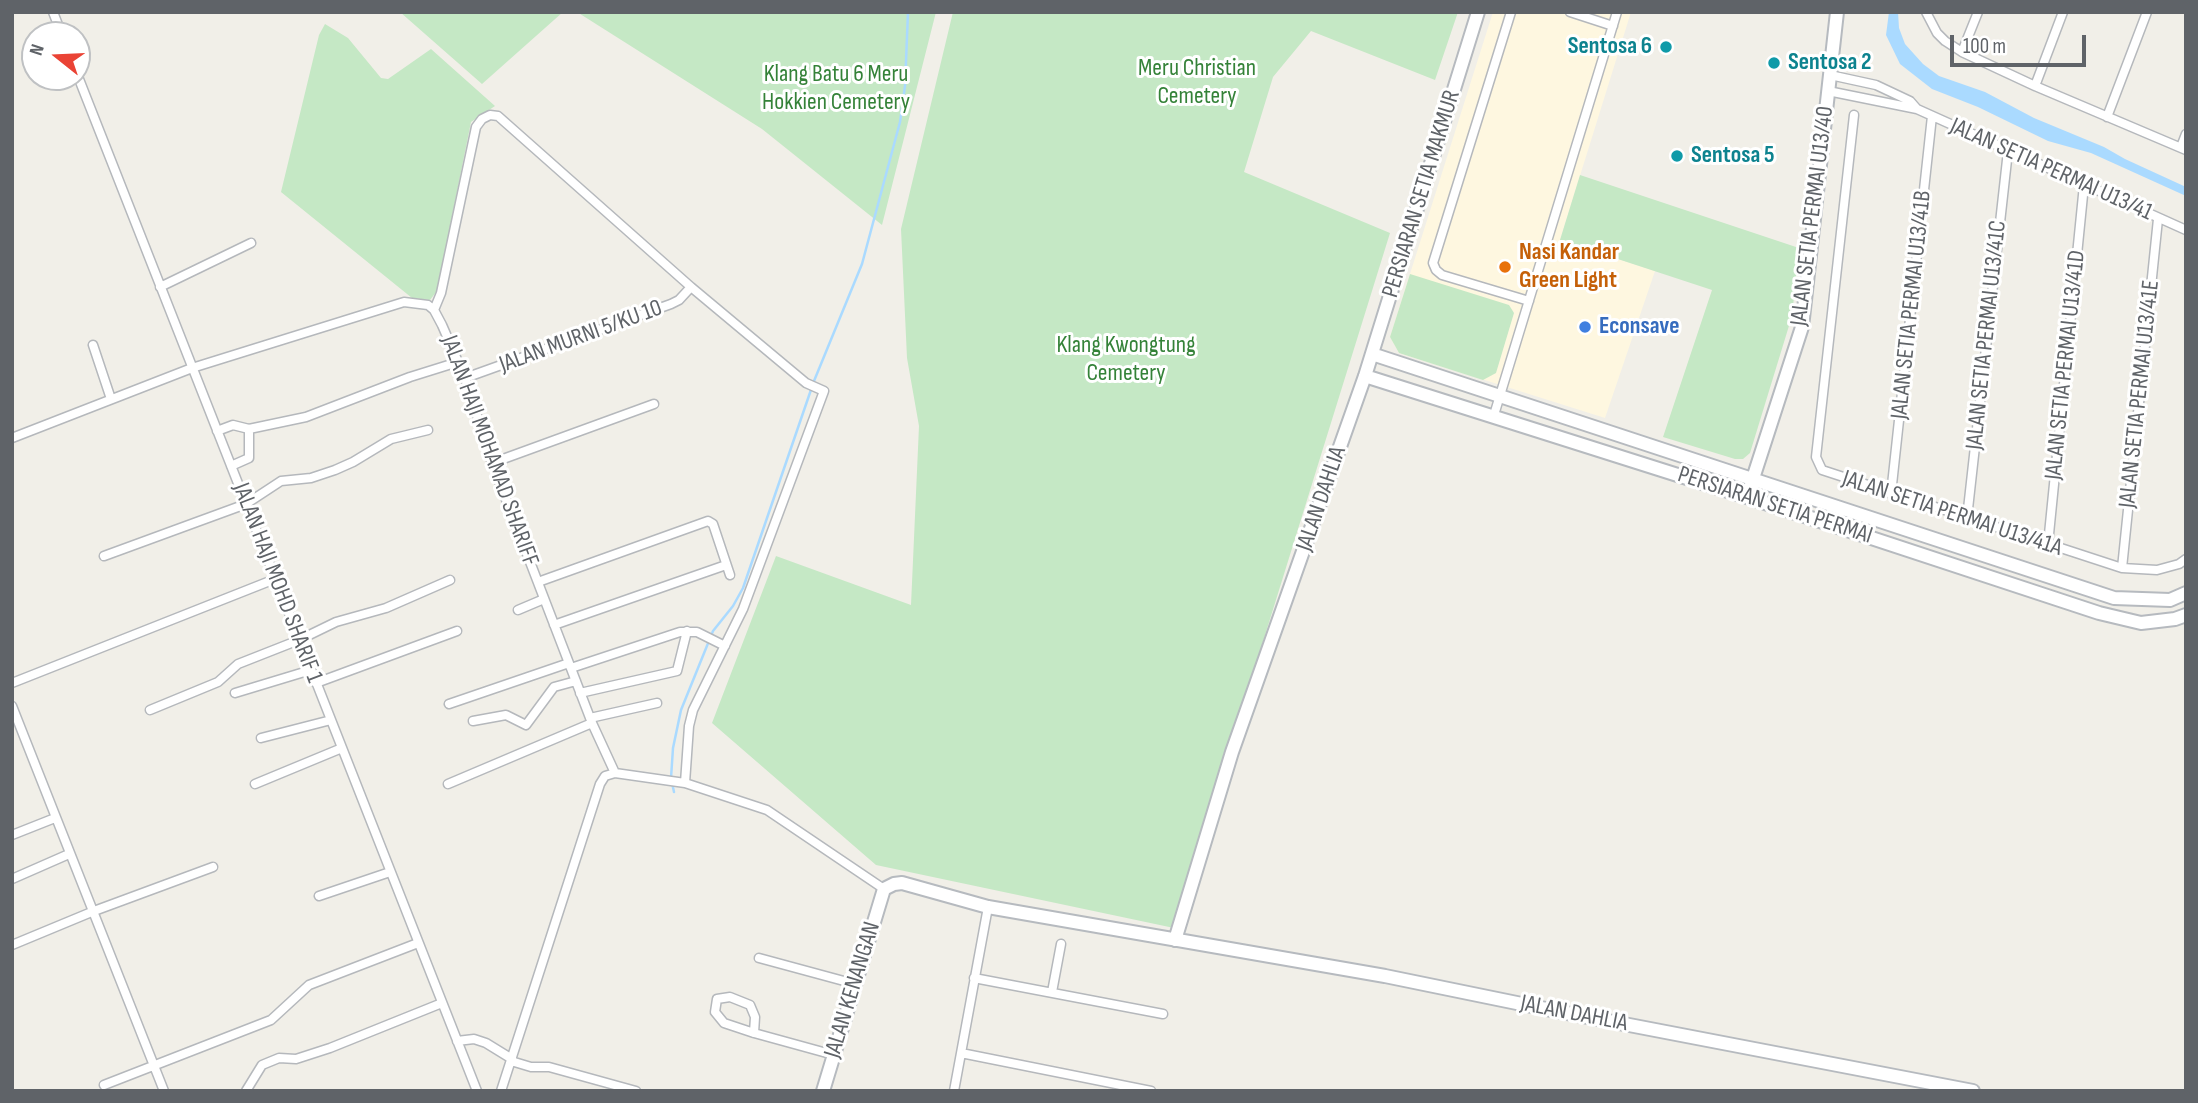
<!DOCTYPE html>
<html>
<head>
<meta charset="utf-8">
<style>
  body { margin:0 }
  #map { position:relative; width:2198px; height:1103px; overflow:hidden; background:#f1efe8; font-family:"Sofia Sans Condensed",sans-serif }
  canvas { display:block }
  .frame { position:absolute; inset:0; border:14px solid #5f6368; pointer-events:none }
  .north { position:absolute; left:21px; top:21px; width:70px; height:70px; box-sizing:border-box; background:#fff; border:2px solid #bfc1c3; border-radius:50%; rotate:288deg; font-size:19px; font-weight:700; line-height:28px; text-align:center; color:#5f6368 }
  .north::after { content:''; display:block; margin:auto; width:24px; height:32px; background:#ea4335; clip-path:polygon(50% 0,100% 100%,50% 72%,0 100%) }
  .scale { position:absolute; left:1950px; top:35px; width:136px; height:32px; box-sizing:border-box; border:4px solid #5f6368; border-top:0; padding-left:9px; font-size:21px; line-height:24px; white-space:nowrap; color:#5f6368; -webkit-text-stroke:5px #fff; paint-order:stroke }
</style>
</head>
<body>
<div id="map">
<canvas width="2198" height="1103"></canvas>
<div class="frame"></div>
<div class="north">N</div>
<div class="scale">100 m</div>
</div>
<script>
const ctx = document.querySelector('canvas').getContext('2d');
ctx.lineJoin = 'round';
function paint(path, color) { ctx.fillStyle = color; ctx.fill(path, 'evenodd'); }
const toPath = rows => new Path2D(rows.map(r => 'M' + r).join(''));
function strokePath(path, color, width, dash) { ctx.strokeStyle = color; ctx.lineWidth = width; ctx.lineCap = dash ? 'butt' : 'round'; ctx.setLineDash(dash || []); ctx.stroke(path); }
function label(font, color, halo, rows, align = 'center') {
  ctx.font = font + ' "Sofia Sans Condensed",sans-serif'; ctx.lineWidth = 6; ctx.setLineDash([]); ctx.textBaseline = 'middle'; ctx.strokeStyle = halo; ctx.fillStyle = color; for (const [text, x, y, turn = 0] of rows) {
    ctx.save(); ctx.translate(x, y); ctx.rotate((+turn || 0) * Math.PI / 180); ctx.textAlign = isNaN(turn) ? turn : align; if (halo) ctx.strokeText(text, 0, 0); ctx.fillText(text, 0, 0); ctx.restore();
  }
}
paint(toPath([
  [1493,12,1631,12,1560,240,1655,271,1605,418,1399,353,1390,337]
]), '#fef7e0');
paint(toPath([
  [400,12,563,12,482,84],
  [577,12,936,12,882,225,762,129],
  [953,12,1458,12,1435,80,1311,31,1273,77,1244,172,1390,233,1174,928,876,865,712,723,776,556,911,605,919,426,907,358,901,229],
  [325,24,348,38,381,78,388,79,431,49,495,106,471,122,437,291,430,300,412,298,281,192,319,35],
  [1580,175,1799,248,1792,316,1750,453,1743,459,1735,459,1663,437,1712,290,1560,240],
  [1410,274,1509,305,1514,313,1496,373,1483,380,1399,353,1390,337]
]), '#c5e8c5');
paint(toPath([
  [1889,12,1898,12,1899,28,1905,44,1923,64,1939,76,1985,92,2034,118,2104,147,2125,159,2186,187,2186,196,2091,153,2048,141,1978,107,1932,89,1900,64,1886,35]
]), '#aadaff');
strokePath(toPath([
  [674,792,671,778,673,748,681,710,713,631,733,606,743,588,814,381,862,264,900,122,905,86,908,12]
]), '#aadaff', 2.5);
const street = toPath([
  [53,12,62,35],
  [1511,12,1433,263,1436,270,1442,275,1529,301],
  [1570,12,1613,26],
  [1926,12,1937,33,1945,41,1962,52,2035,86,2186,150],
  [1962,52,1978,12],
  [77,74,477,1091],
  [1830,75,1876,85,1910,101,1917,109],
  [2035,86,2063,12],
  [1828,91,1917,109,2186,230],
  [1854,115,1816,457,1822,470,2122,568,2157,570,2179,564,2186,559],
  [2107,117,2147,12],
  [2181,147,2186,134],
  [160,287,251,243],
  [434,310,441,293,476,127,482,119,490,115,498,116,691,287,806,383,824,391,743,609,693,710,689,726,685,783],
  [93,345,111,399],
  [465,378,671,304,679,300,691,287],
  [1494,415,1617,12],
  [217,431,233,425,249,429,306,417,410,377,458,362],
  [12,438,192,368,404,302,428,305,434,310,442,325,465,378,492,463,592,723,615,773],
  [492,463,654,404],
  [231,466,249,458,249,429],
  [1891,494,1932,116],
  [1967,518,2008,151],
  [2048,544,2084,185],
  [104,556,246,504,281,481,311,478,335,470,353,462,391,439,428,430],
  [2122,568,2158,219],
  [538,582,708,521,713,524,730,575],
  [518,610,544,599],
  [554,625,726,565],
  [571,668,680,632,697,632,725,646],
  [12,683,275,579],
  [316,683,457,631],
  [235,693,311,670],
  [580,693,677,671,687,631],
  [449,704,569,663],
  [12,706,164,1091],
  [150,710,218,682,238,664,299,640,336,622,386,608,450,580],
  [590,718,657,703],
  [473,721,506,715,526,725,554,687,576,681],
  [261,738,331,720],
  [255,784,342,748],
  [448,784,592,723],
  [12,835,55,818],
  [12,879,69,854],
  [319,896,390,872],
  [12,945,94,911,213,867],
  [759,958,855,984],
  [974,978,1163,1014],
  [1052,992,1061,944],
  [754,1033,755,1017,750,1005,730,997,717,999,715,1012,724,1023,754,1033,834,1055],
  [457,1041,474,1039,486,1043,512,1059],
  [961,1053,1151,1091],
  [511,1061,531,1067,549,1067,636,1091],
  [104,1085,271,1020,309,985,418,943],
  [246,1091,262,1065,279,1058,296,1059,330,1048,442,1003],
  [501,1091,600,784,605,776,615,773,685,783,767,810,884,889],
  [954,1091,988,907]
]);
const secondary = toPath([
  [1372,354,2114,598,2170,600,2186,593],
  [1365,376,1747,497,2099,613,2141,623,2175,619,2186,615],
  [1747,497,1802,327,1837,12],
  [1175,940,1232,752,1365,376,1478,12],
  [823,1091,884,889,894,884,902,883,988,907,1385,976,1551,1010,1973,1091]
]);
strokePath(street, '#b5b8bc', 11);
strokePath(secondary, '#b6babf', 16);
strokePath(street, '#fff', 8);
strokePath(secondary, '#fff', 12);
for (const [x, y, r, color] of [
  [1666,47,7,"#0f9aa8"],
  [1774,63,7,"#0f9aa8"],
  [1677,156,7,"#0f9aa8"],
  [1505,267,7,"#e8710a"],
  [1585,327,7,"#3f7fe0"]
]) { const dot = new Path2D(); dot.arc(x, y, r, 0, 2 * Math.PI); ctx.fillStyle = color; ctx.fill(dot); strokePath(dot, '#fff', 2.5); }
label('bold 24px', '#0d838f', '#fff', [
  ["Sentosa 6",1652,47,"right"],
  ["Sentosa 2",1788,63],
  ["Sentosa 5",1691,156]
], 'left');
label('24px', '#348238', '#fff', [
  ["Meru Christian",1197,69],
  ["Cemetery",1197,97],
  ["Klang Batu 6 Meru",836,75],
  ["Hokkien Cemetery",836,103],
  ["Klang Kwongtung",1126,346],
  ["Cemetery",1126,374]
]);
label('24px', '#5f6368', '#fff', [
  ["JALAN SETIA PERMAI U13/41",2051,170,24],
  ["PERSIARAN SETIA MAKMUR",1422,194,-73],
  ["JALAN SETIA PERMAI U13/40",1813,216,-83],
  ["JALAN SETIA PERMAI U13/41B",1912,305,-84],
  ["JALAN SETIA PERMAI U13/41C",1987,335,-84],
  ["JALAN MURNI 5/KU 10",581,337,-20],
  ["JALAN SETIA PERMAI U13/41D",2066,365,-84],
  ["JALAN SETIA PERMAI U13/41E",2140,394,-84],
  ["JALAN HAJI MOHAMAD SHARIFF",489,451,70],
  ["JALAN DAHLIA",1322,499,-71],
  ["PERSIARAN SETIA PERMAI",1775,506,18],
  ["JALAN SETIA PERMAI U13/41A",1952,514,18],
  ["JALAN HAJI MOHD SHARIF 1",277,583,69],
  ["JALAN KENANGAN",853,990,-73],
  ["JALAN DAHLIA",1574,1014,11]
]);
label('bold 24px', '#c56008', '#fff', [
  ["Nasi Kandar",1519,253],
  ["Green Light",1519,281]
], 'left');
label('bold 24px', '#366cbe', '#fff', [
  ["Econsave",1599,327]
], 'left');
</script>
</body>
</html>
